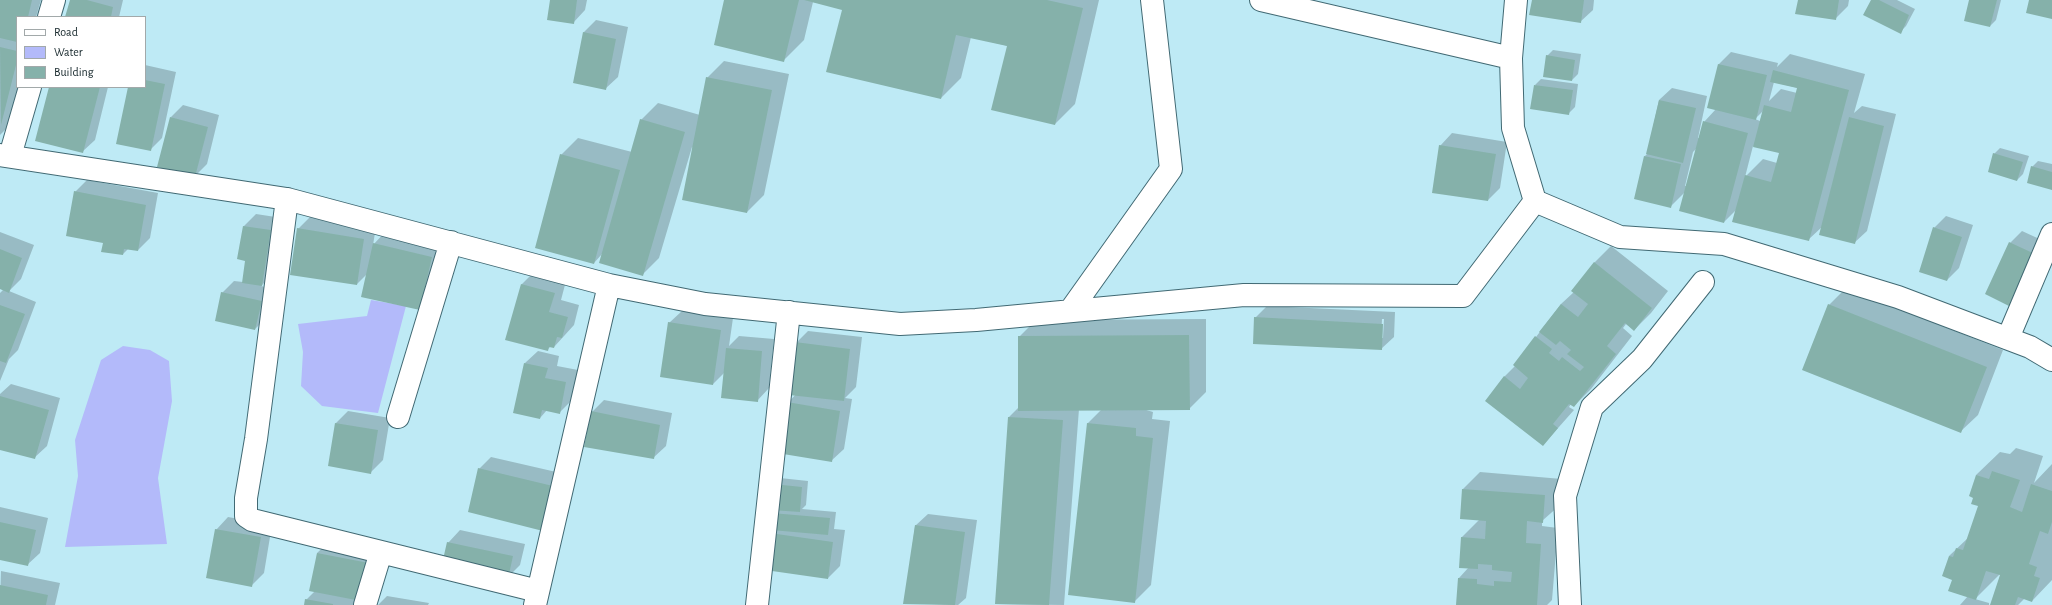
<!DOCTYPE html>
<html>
<head>
<meta charset="utf-8">
<style>
  body { margin:0 }
  #map { position:relative; width:2052px; height:605px; overflow:hidden; background:#beeaf5; font-family:"Alegreya Sans",sans-serif }
  canvas { display:block }
  .legend { position:absolute; left:16px; top:16px; width:130px; height:72px; box-sizing:border-box; background:#fff; border:1px solid #a2a9aa; margin:0; padding:5px 7px; list-style:none; font-size:12px; color:#16272b }
  .legend li { display:flex; align-items:center; gap:8px; height:20px }
  .legend b { width:20px; border:1px solid #a2a9aa }
</style>
</head>
<body>
<div id="map">
<canvas width="2052" height="605"></canvas>
<ul class="legend">
<li><b style="height:5px;background:#fff"></b>Road</li>
<li><b style="height:11px;background:#b3bafa"></b>Water</li>
<li><b style="height:11px;background:#85b1aa"></b>Building</li>
</ul>
</div>
<script>
const ctx = document.querySelector('canvas').getContext('2d');
ctx.lineJoin = 'round';
function paint(path, color) { ctx.fillStyle = color; ctx.fill(path, 'evenodd'); }
const toPath = rows => new Path2D(rows.map(r => 'M' + r).join(''));
function strokePath(path, color, width, dash) { ctx.strokeStyle = color; ctx.lineWidth = width; ctx.lineCap = dash ? 'butt' : 'round'; ctx.setLineDash(dash || []); ctx.stroke(path); }
paint(toPath([
  [371,300,406,306,378,413,322,406,301,386,303,352,298,324,367,316],
  [123,346,150,350,169,361,172,401,158,478,167,544,65,547,78,476,75,440,101,360]
]), '#b3bafa');
paint(toPath([
  [0,0,41,0,36,17,17,17,17,87,19,87,8,127,0,135],
  [71,0,123,0,119,17,66,17],
  [551,0,587,0,585,10,573,23],
  [725,0,1099,0,1075,104,1055,124,1008,46,971,37,961,78,941,98,843,9,813,2,804,40,784,60],
  [1533,0,1594,0,1593,10,1580,22],
  [1799,0,1849,0,1848,6,1835,19],
  [1872,0,1897,0,1915,9,1906,26,1900,32],
  [1970,0,2001,0,1996,20,1990,26],
  [596,20,628,27,618,77,605,89,574,82,584,32],
  [1553,50,1581,54,1578,74,1572,80,1547,56],
  [1731,52,1778,63,1777,67,1790,54,1865,74,1854,113,1862,106,1896,114,1867,231,1854,243,1823,226,1808,240,1737,209,1724,222,1685,192,1671,206,1645,156,1647,154,1659,100,1672,88,1707,96,1698,138,1699,138,1704,122,1716,109,1708,107,1719,64],
  [1774,82,1798,88,1797,93,1781,89,1769,101],
  [1763,111,1760,121,1755,119],
  [1753,146,1780,152,1777,163,1763,159,1745,177],
  [1697,148,1687,186,1685,186,1693,152],
  [724,61,789,74,764,195,747,212,692,147,659,258,642,275,602,254,594,263,561,155,578,138,632,152,641,120,658,103,700,115,707,78],
  [145,65,176,72,162,138,150,150,129,87,145,87],
  [1541,79,1578,84,1575,107,1568,114,1535,85],
  [50,87,108,87,95,140,82,152],
  [183,105,219,115,207,164,195,176,171,117],
  [1452,133,1507,142,1500,188,1488,200,1440,146],
  [2000,148,2029,156,2023,174,2017,180,1994,154],
  [2038,161,2052,164,2052,189,2032,167],
  [87,180,158,193,150,238,138,250,128,249,123,254,104,243,75,192],
  [256,214,282,218,274,273,261,286,273,289,267,317,255,329,222,293,234,281,243,282,246,260,244,226],
  [1946,216,1973,225,1959,268,1947,280,1934,228],
  [310,217,376,227,373,245,386,231,444,244,431,297,362,296,367,274,357,284,298,229],
  [2022,231,2046,242,2023,293,2010,243],
  [0,232,34,245,21,279,9,291,36,302,18,350,9,359,0,381,0,293,3,290,0,288],
  [1611,246,1668,291,1651,313,1634,330,1626,324,1623,328,1632,336,1591,389,1574,406,1571,404,1569,407,1574,410,1543,445,1504,377,1515,366,1536,337,1561,304,1574,292,1594,263],
  [534,272,566,281,561,300,579,305,574,325,554,347,551,346,547,350,506,339,522,284],
  [1846,288,2003,350,1978,415,1961,431,1829,305],
  [1267,306,1395,312,1394,337,1381,349,1255,318],
  [1382,319,1384,319,1383,338,1381,338],
  [682,311,733,318,729,346,739,336,774,339,769,388,757,401,725,372,713,384,669,323],
  [1206,319,1206,392,1189,409,1143,409,1153,412,1152,419,1170,421,1151,585,1134,602,1069,594,1088,423,1102,409,1079,409,1064,605,996,604,1009,417,1019,407,1019,337,1036,320],
  [808,331,862,337,856,387,845,398,852,399,844,449,831,461,788,403,796,394,796,343],
  [538,351,559,356,557,366,578,370,571,401,559,413,547,410,540,418,525,363],
  [11,384,60,398,47,446,34,458,0,448,0,394],
  [604,400,672,413,666,446,653,458,592,412],
  [348,411,390,418,383,460,371,472,329,465,336,423],
  [2016,448,2043,456,2034,483,2052,464,2052,580,2032,601,2025,598,2018,605,1994,605,2001,573,1975,599,1989,603,1989,605,1960,605,1968,596,1953,579,1949,556,1969,537,1979,506,1976,475,2000,452,2010,454],
  [491,457,565,474,542,529,479,469],
  [1480,472,1562,479,1560,505,1542,521,1542,526,1558,528,1552,600,1547,605,1457,605,1459,578,1469,567,1460,567,1462,537,1480,519,1463,489],
  [780,478,808,481,806,505,802,509,836,512,834,529,845,530,840,566,828,578,766,569],
  [0,507,48,518,40,553,27,565,0,559],
  [928,514,977,520,966,598,958,605,905,603,915,526],
  [228,517,272,525,264,573,252,585,216,530],
  [460,530,525,544,520,565,507,578,448,543],
  [330,541,380,551,361,605,305,605,306,600,315,591,317,553],
  [1,571,60,583,55,605,0,605],
  [387,596,429,603,428,605,378,605]
]), '#0003');
paint(toPath([
  [0,0,32,0,28,17,17,17,17,42,0,38],
  [70,0,87,0,113,7,111,17,65,17],
  [550,0,577,0,574,24,547,20],
  [724,0,799,0,784,62,714,45],
  [804,0,1047,0,1083,8,1055,125,991,110,1007,46,956,35,941,99,826,72,842,10],
  [1532,0,1584,0,1581,23,1529,15],
  [1798,0,1839,0,1836,20,1795,14],
  [1871,0,1879,0,1909,15,1901,34,1863,15],
  [1969,0,1997,0,1990,27,1964,21],
  [2029,0,2052,0,2052,19,2026,13],
  [583,32,616,39,606,90,573,83],
  [0,47,17,51,17,61,1,125],
  [1546,55,1575,60,1572,81,1543,77],
  [1718,64,1767,75,1756,120,1707,108],
  [1773,70,1849,90,1809,241,1732,222,1745,175,1771,182,1779,153,1753,147,1764,105,1791,112,1797,88,1770,82],
  [706,77,772,90,747,213,682,200],
  [145,80,165,84,151,151,116,144,128,87,145,87],
  [1534,85,1573,90,1569,115,1530,109],
  [49,87,100,87,83,153,35,141],
  [1659,100,1696,108,1683,163,1646,154],
  [170,117,208,127,195,177,157,167],
  [1849,117,1884,126,1855,244,1819,235],
  [640,119,685,132,643,276,599,263],
  [1703,121,1748,133,1724,223,1679,211],
  [1439,145,1496,154,1488,201,1432,193],
  [1993,153,2023,162,2017,181,1988,172],
  [560,154,620,170,594,264,535,248],
  [1644,156,1681,164,1671,208,1634,199],
  [2031,166,2052,172,2052,190,2027,183],
  [74,191,146,205,138,251,124,249,123,255,101,252,103,243,66,236],
  [243,226,271,230,262,286,242,283,245,261,237,259],
  [1933,227,1962,237,1947,281,1919,272],
  [297,228,364,239,357,285,290,275],
  [2009,242,2035,254,2011,307,1985,294],
  [373,243,432,257,420,310,361,297],
  [0,249,22,258,9,293,0,289],
  [1594,262,1652,308,1634,331,1625,323,1607,346,1616,354,1574,407,1569,404,1553,424,1558,428,1543,446,1485,401,1504,376,1520,389,1528,378,1513,365,1535,336,1552,349,1549,353,1559,361,1562,357,1580,371,1584,367,1567,354,1571,350,1560,341,1556,345,1539,332,1561,304,1578,317,1588,304,1571,291],
  [521,284,555,293,549,312,568,317,562,338,557,337,554,348,549,347,548,351,505,340],
  [221,292,262,301,255,330,215,321],
  [1828,304,1987,367,1961,433,1802,370],
  [0,305,25,314,6,363,0,361],
  [1254,317,1383,324,1382,350,1253,344],
  [668,322,721,330,713,385,660,377],
  [1189,335,1190,410,1018,411,1018,336],
  [795,342,850,349,844,401,789,395],
  [726,348,762,351,758,402,721,398],
  [524,363,548,368,545,378,566,382,560,414,542,410,540,419,513,413],
  [0,396,49,410,35,459,0,450],
  [787,402,840,411,832,462,777,453],
  [591,411,660,425,654,459,584,447],
  [1008,417,1063,420,1049,605,995,604],
  [335,423,378,430,371,474,328,466],
  [1087,423,1136,428,1136,436,1153,438,1135,603,1068,595],
  [478,468,553,486,543,531,468,512],
  [1992,471,2020,480,2010,507,2022,512,2031,484,2052,491,2052,522,2048,534,2040,531,2029,564,2037,567,2034,576,2040,578,2032,602,2018,597,2015,605,1990,605,2000,575,1986,571,1976,600,1948,591,1952,580,1942,576,1949,556,1953,557,1956,548,1963,550,1978,506,1971,504,1973,498,1969,496,1976,475,1989,479],
  [773,484,802,487,800,512,771,510],
  [1462,489,1545,495,1543,523,1527,521,1526,543,1541,544,1537,605,1456,605,1458,578,1477,579,1477,584,1494,586,1494,581,1511,582,1512,572,1492,570,1492,565,1478,564,1478,569,1459,568,1461,537,1485,539,1486,521,1460,519],
  [772,513,830,518,828,535,771,530],
  [0,522,36,530,28,566,0,560],
  [915,525,965,532,955,605,903,604],
  [215,529,261,537,252,587,206,578],
  [770,533,833,542,828,579,765,570],
  [447,542,513,556,508,579,442,564],
  [317,553,369,563,361,601,309,591],
  [0,585,48,595,46,605,0,605],
  [305,599,333,604,333,605,304,605]
]), '#85b1aa');
const street = toPath([
  [49,17,54,0],
  [1511,58,1516,0],
  [0,155,287,199,609,285,705,304,900,324,976,320,1244,295,1463,296,1535,201],
  [10,156,30,87],
  [287,199,256,439,246,498,246,516,252,520,538,591],
  [1070,311,1171,169,1152,0],
  [2008,338,2052,234],
  [398,417,451,242],
  [365,605,381,552],
  [535,605,609,285],
  [757,605,789,312],
  [1570,605,1565,496,1592,407,1642,359,1703,282]
]);
const secondary = toPath([
  [1261,0,1511,58,1513,128,1535,201,1620,237,1724,244,1898,297,2030,347,2052,360]
]);
strokePath(street, '#416973', 24);
strokePath(secondary, '#416973', 24);
strokePath(street, '#fff', 22);
strokePath(secondary, '#fff', 22);
</script>
</body>
</html>
